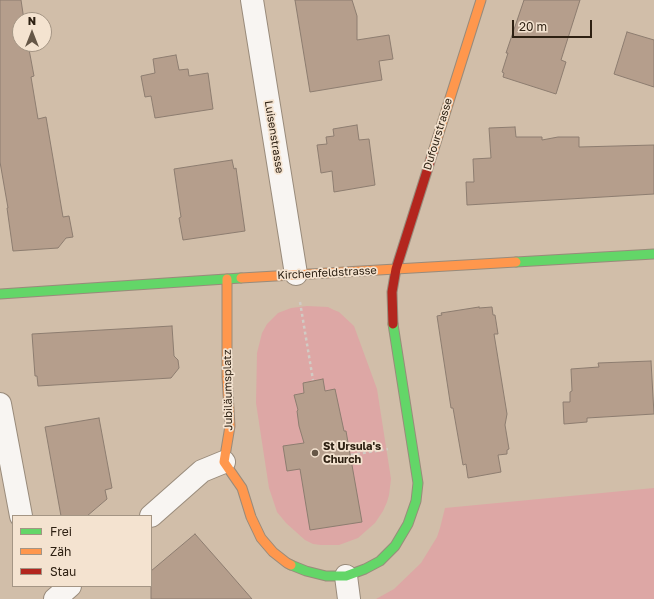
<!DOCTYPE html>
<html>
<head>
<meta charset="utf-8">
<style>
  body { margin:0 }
  #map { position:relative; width:654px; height:599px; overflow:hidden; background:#d1bea9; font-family:"Golos Text",sans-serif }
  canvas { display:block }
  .legend { position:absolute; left:12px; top:515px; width:140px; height:72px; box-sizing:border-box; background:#f4e3d0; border:1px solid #a49584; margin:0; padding:5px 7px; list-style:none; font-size:12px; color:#2d2012 }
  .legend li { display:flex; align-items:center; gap:8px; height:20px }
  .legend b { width:20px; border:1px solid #a49584 }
  .north { position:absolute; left:12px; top:12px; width:40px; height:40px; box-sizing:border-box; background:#f4e3d0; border:1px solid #a49584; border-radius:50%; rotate:0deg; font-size:11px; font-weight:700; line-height:16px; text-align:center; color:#2d2012 }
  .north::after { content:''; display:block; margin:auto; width:14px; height:18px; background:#665747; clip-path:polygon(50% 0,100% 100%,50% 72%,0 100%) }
  .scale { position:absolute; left:512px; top:20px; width:80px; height:18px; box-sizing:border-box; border:2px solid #2d2012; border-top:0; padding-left:5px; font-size:12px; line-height:14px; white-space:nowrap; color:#2d2012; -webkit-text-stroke:3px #f4e3d0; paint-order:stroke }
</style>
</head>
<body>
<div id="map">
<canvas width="654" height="599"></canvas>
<ul class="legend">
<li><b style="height:5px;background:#63d668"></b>Frei</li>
<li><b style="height:5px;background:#ff974d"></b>Zäh</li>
<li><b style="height:5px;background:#b3261e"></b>Stau</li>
</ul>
<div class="north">N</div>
<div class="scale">20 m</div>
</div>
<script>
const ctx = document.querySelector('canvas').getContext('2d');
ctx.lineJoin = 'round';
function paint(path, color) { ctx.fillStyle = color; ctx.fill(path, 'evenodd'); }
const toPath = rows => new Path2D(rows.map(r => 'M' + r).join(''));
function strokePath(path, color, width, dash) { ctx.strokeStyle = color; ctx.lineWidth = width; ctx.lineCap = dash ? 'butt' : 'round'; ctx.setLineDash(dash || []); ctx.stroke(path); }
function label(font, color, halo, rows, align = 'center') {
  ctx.font = font + ' "Golos Text",sans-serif'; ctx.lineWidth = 3.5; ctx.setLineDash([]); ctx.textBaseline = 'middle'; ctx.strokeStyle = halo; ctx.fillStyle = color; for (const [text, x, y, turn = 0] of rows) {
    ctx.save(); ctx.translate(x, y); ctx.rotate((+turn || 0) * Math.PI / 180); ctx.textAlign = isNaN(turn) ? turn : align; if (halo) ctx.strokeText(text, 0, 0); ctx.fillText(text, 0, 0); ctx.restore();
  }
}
paint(toPath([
  [307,306,328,307,334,310,339,312,354,326,377,389,391,479,389,495,387,502,383,511,375,523,358,538,339,545,321,545,313,544,305,540,286,523,277,512,269,488,256,403,257,353,262,333,267,324,278,313,291,308],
  [654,488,654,599,376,599,394,589,421,563,437,537,440,528,445,508]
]), '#dda7a5');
const building = toPath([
  [0,0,21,0,24,20,20,20,20,44,28,44,34,76,31,77,38,119,46,117,63,217,69,216,73,237,66,238,58,248,13,251,7,208,8,208,0,162,0,0],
  [295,0,352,0,357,16,357,40,389,35,393,59,379,61,382,80,310,92,295,0],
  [524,0,580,0,561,60,566,62,556,94,503,77,504,73,502,72,508,53,506,53,524,0],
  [627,32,654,40,654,87,614,74,627,32],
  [176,55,179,70,188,69,189,76,208,73,213,109,155,118,151,96,145,97,141,76,155,73,153,59,176,55],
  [357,125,359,140,369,139,375,185,334,192,332,171,321,173,317,145,327,144,326,137,334,136,333,129,357,125],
  [515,127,516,137,542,137,542,140,558,137,579,137,579,147,654,145,654,194,467,205,466,182,474,182,473,159,491,158,489,128,515,127],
  [232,160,234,169,236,168,245,231,183,240,179,218,181,217,174,169,232,160],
  [479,307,479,308,492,307,493,315,495,315,498,334,494,334,507,414,505,425,509,449,507,450,507,454,498,455,501,472,468,478,466,464,463,465,453,408,451,408,437,316,442,315,441,313,479,307],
  [172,326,174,356,178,360,179,368,171,378,38,386,37,376,35,376,32,334,172,326],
  [651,361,654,414,587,418,587,422,564,424,563,402,570,402,570,392,572,391,571,369,599,367,598,363,651,361],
  [323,379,325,391,335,389,344,431,346,431,362,522,310,530,300,469,287,471,283,446,304,443,299,426,297,411,298,410,294,395,304,393,303,383,323,379],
  [99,418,112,488,105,490,107,499,87,516,61,516,45,427,99,418],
  [195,534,225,568,252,599,151,599,151,571,195,534]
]);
paint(building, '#b59e8c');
strokePath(building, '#8d7d70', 1);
const street = toPath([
  [252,0,296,274],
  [0,404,21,516],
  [151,516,202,471,224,462],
  [346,576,349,599],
  [55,599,70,586]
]);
const fast = toPath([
  [516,262,654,254],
  [0,294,241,278],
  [291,565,306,571,326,576,346,576,365,569,380,561,395,546,408,524,416,501,418,483,393,324]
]);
const slow = toPath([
  [433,152,481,0],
  [241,278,516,262],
  [227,279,227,377,230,426,224,462,242,488,251,517,261,538,273,552,287,563,291,565]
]);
const jam = toPath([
  [393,324,392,292,396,269,433,152]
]);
strokePath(street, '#998b7b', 24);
strokePath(fast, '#998b7b', 11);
strokePath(slow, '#998b7b', 11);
strokePath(jam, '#998b7b', 11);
strokePath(toPath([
  [300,302,313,380],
  [351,455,388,449]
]), '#d1cbc4', 2.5, [3, 3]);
strokePath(street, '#f8f5f2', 22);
strokePath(fast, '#63d668', 9);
strokePath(slow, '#ff974d', 9);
strokePath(jam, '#b3261e', 9);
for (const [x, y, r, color] of [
  [315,453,4,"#665747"]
]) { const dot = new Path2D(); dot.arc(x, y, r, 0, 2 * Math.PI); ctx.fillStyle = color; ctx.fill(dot); strokePath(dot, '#f4e3d0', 1.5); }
label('11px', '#2d2012', '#f4e3d0', [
  ["Dufourstrasse",438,134,-73],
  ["Luisenstrasse",274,137,81],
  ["Kirchenfeldstrasse",327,273,-3],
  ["Jubiläumsplatz",228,390,-91]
]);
label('bold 11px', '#2d2012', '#f4e3d0', [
  ["St Ursula's",323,447],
  ["Church",323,460]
], 'left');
</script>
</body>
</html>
